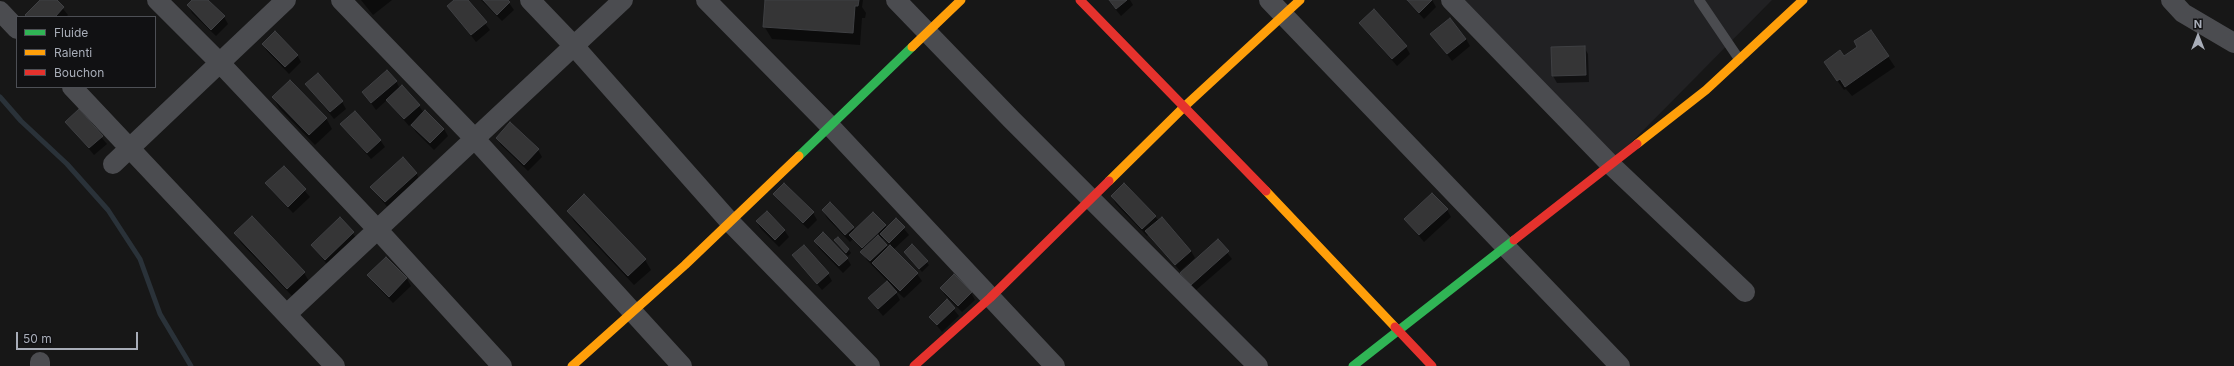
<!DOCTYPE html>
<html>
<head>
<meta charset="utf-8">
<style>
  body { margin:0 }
  #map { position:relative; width:2234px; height:366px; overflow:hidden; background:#171717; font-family:Inter,sans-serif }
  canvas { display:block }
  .legend { position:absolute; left:16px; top:16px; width:140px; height:72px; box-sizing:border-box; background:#111113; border:1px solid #4d4f55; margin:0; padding:5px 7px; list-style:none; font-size:12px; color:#a8adb8 }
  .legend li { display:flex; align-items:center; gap:8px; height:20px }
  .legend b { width:20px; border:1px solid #4d4f55 }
  .north { position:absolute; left:2178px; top:16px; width:40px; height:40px; -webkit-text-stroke:3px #111113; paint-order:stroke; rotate:0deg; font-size:11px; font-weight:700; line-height:16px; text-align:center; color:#a8adb8 }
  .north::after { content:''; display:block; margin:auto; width:14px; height:18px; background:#a8adb8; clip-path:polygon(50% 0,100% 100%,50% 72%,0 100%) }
  .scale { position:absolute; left:16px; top:332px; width:122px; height:18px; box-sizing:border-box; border:2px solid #a8adb8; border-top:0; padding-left:5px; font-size:12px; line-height:14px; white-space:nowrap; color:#a8adb8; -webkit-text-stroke:3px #111113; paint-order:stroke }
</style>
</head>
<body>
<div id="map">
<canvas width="2234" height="366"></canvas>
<ul class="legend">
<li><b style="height:5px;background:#30b455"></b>Fluide</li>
<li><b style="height:5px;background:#ff9f0a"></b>Ralenti</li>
<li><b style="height:5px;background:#e5322d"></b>Bouchon</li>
</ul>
<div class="north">N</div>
<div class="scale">50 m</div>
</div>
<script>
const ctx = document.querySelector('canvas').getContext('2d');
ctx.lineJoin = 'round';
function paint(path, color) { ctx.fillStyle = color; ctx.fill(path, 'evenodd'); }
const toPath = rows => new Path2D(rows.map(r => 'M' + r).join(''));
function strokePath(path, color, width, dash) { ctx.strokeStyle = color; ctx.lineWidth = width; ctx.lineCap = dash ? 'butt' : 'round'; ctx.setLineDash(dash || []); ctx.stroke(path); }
paint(toPath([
  [1456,0,1772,0,1610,164]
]), '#212123');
paint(toPath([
  [41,0,56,0,68,15,66,17,27,17],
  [194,0,207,0,224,17,228,24,216,36,192,13,188,5],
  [361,0,392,0,373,15],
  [456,0,467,0,490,30,476,42,448,6],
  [481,0,507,0,514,10,502,21],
  [766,0,863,0,862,7,866,13,865,18,862,18,860,45,772,39,764,26],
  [1108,0,1130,0,1133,5,1121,16],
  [1406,0,1432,0,1436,7,1424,19],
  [1360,23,1406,47,1410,54,1397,66],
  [1871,31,1895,67,1852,96,1846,89,1844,90,1831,72,1844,57,1858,47],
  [1432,34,1466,39,1470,46,1452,61],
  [263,44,297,55,301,62,289,74,267,51],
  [1584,47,1588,54,1589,82,1557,83,1553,76,1552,48],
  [396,81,400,89,419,106,424,113,444,129,448,136,434,150,416,132,411,124,409,126,387,100,376,110,363,92],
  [306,84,342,102,346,109,334,119],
  [273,97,326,118,332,129,315,145,279,108],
  [79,111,107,144,94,155,67,122],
  [341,124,380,140,385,147,371,159],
  [497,138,538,150,542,157,528,171,501,145],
  [284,167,310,197,293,213,271,190,266,183],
  [416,173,420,180,389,209,371,187],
  [775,194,813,213,817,220,808,229,779,201],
  [1112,197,1155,217,1191,251,1195,258,1180,271,1149,234,1147,236,1116,204],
  [830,203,855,231,885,225,887,229,896,219,909,235,893,250,917,274,922,281,904,298,894,289,900,300,883,316,869,299,888,282,866,259,863,251,853,239,850,242,827,218,823,211],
  [883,238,890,246,888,248,881,240],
  [1447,210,1451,217,1424,242,1405,219],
  [568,211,645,260,651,270,634,285,574,221],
  [340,218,358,240,329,267,312,245],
  [757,222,784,230,789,237,779,247,761,229],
  [235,233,304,273,310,283,294,298,241,243],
  [838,238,849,250,851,253,848,256,837,244,835,241],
  [815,241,847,258,851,265,843,273,819,248],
  [1218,241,1232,259,1195,291,1181,273],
  [912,246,929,265,922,272,905,252],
  [793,255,828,274,832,281,822,290],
  [386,258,407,279,411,286,393,303,373,282,368,275],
  [941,288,971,293,975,300,962,312,945,295],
  [947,301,959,316,942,332,930,317]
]), '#0007');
strokePath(toPath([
  [0,97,21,121,67,164,108,210,140,259,160,314,191,366]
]), '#2a3239', 5);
const building = toPath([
  [40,0,57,0,64,7,55,17,27,17,25,15,40,0],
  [192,0,208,0,225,16,211,30,187,5,192,0],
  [454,0,468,0,487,22,471,35,447,6,454,0],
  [483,0,508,0,510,2,497,15,483,0],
  [765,0,859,0,858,6,855,6,853,33,763,27,765,0],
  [1109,0,1127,0,1116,9,1109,0],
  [1407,0,1432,0,1419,13,1407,0],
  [1374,9,1407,46,1392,59,1359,23,1374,9],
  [1450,18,1466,39,1447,54,1430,34,1450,18],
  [1871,30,1889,56,1845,87,1840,79,1837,81,1824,62,1840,50,1844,56,1857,47,1854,41,1871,30],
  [275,31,298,55,285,67,262,44,275,31],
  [1585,46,1586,75,1552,76,1551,47,1585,46],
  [387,70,397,81,371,103,362,92,387,70],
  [318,73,343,101,330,112,305,84,318,73],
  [290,80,327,118,309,135,272,97,290,80],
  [402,85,420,105,404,119,386,100,402,85],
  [79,109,103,136,89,148,65,122,79,109],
  [425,110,444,129,430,143,411,125,425,110],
  [355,111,381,140,367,153,340,124,355,111],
  [510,122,539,149,524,165,496,138,510,122],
  [403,157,417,173,385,202,370,187,403,157],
  [284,166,306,189,288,207,265,183,284,166],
  [784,183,814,212,803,223,773,194,784,183],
  [1124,183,1156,216,1142,229,1111,196,1124,183],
  [1432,193,1448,209,1419,235,1404,219,1432,193],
  [584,194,646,259,628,276,567,211,584,194],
  [830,202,854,227,845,235,822,210,830,202],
  [767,211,785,230,775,240,756,221,767,211],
  [873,212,886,225,862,248,849,235,873,212],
  [252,216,305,272,287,289,234,233,252,216],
  [340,217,354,232,325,260,311,245,340,217],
  [1162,217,1191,251,1175,265,1145,231,1162,217],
  [896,218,905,227,889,243,880,234,896,218],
  [823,232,848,258,839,266,814,241,823,232],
  [878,235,887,245,870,261,860,252,878,235],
  [838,237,849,249,846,253,834,240,838,237],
  [1218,239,1229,251,1191,285,1180,273,1218,239],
  [912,244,928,261,919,269,904,252,912,244],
  [804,245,829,273,817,284,792,255,804,245],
  [890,245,918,273,900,291,872,263,890,245],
  [386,257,407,278,389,297,367,275,386,257],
  [954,274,972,292,958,306,940,288,954,274],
  [887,281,897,292,878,309,868,298,887,281],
  [947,299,955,308,937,325,929,317,947,299]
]);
paint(building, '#353536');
strokePath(building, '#3f4043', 1);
strokePath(toPath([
  [1699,0,1739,59]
]), '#4b4c50', 10);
strokePath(toPath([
  [157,0,220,63,377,229,502,366],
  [341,0,474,138,682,366],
  [530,0,574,46,730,222,870,366],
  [706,0,831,127,1055,366],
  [896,0,1011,119,1258,366],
  [1269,0,1620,366],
  [1451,0,1610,164,1745,292],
  [2171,0,2183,13,2234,43],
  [0,11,17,29],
  [72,87,335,366],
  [113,164,286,0],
  [287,314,623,0],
  [40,366,40,362]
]), '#4b4c50', 20);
strokePath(toPath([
  [799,156,912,47],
  [1353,366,1514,240]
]), '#30b455', 9);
strokePath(toPath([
  [912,47,961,0],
  [1637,144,1706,90,1803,0],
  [1109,181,1185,106,1300,0],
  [1266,191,1395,327],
  [572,366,685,265,799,156]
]), '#ff9f0a', 9);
strokePath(toPath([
  [1080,0,1266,191],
  [1514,240,1637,144],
  [1395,327,1432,366],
  [914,366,990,298,1109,181]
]), '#e5322d', 9);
</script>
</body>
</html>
